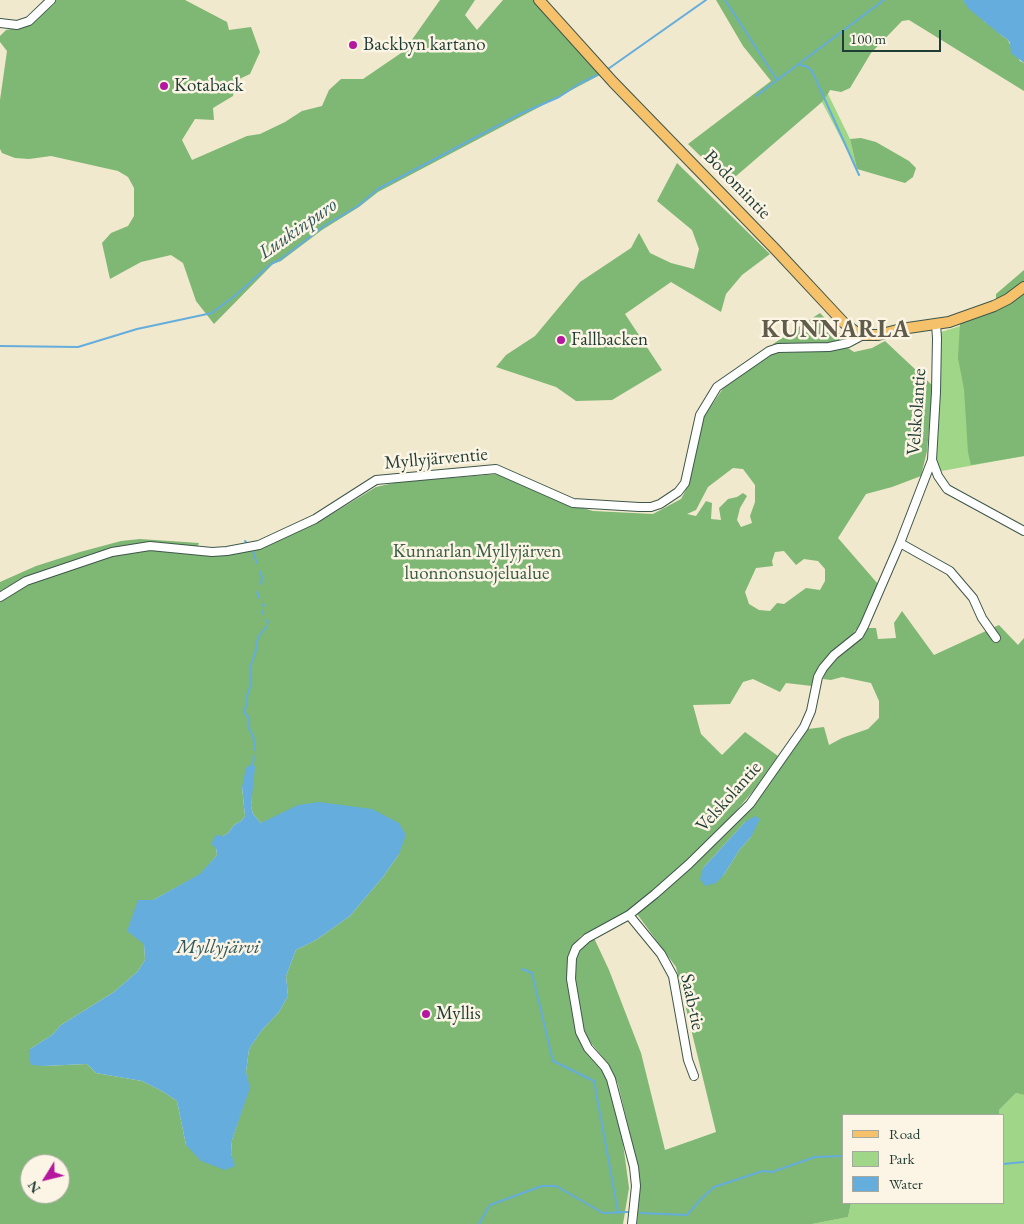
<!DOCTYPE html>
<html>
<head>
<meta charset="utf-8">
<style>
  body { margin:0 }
  #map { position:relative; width:1024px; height:1224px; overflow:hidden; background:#f0e9cd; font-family:"EB Garamond",serif }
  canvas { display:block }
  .legend { position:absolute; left:842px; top:1114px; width:162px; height:90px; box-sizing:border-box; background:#fcf5e5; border:1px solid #a4ab9e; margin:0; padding:6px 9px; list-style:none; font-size:15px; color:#1f3d34 }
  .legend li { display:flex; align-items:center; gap:10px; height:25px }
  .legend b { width:25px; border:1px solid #a4ab9e }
  .north { position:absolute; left:20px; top:1154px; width:50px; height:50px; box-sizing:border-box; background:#fcf5e5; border:1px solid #a4ab9e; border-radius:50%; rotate:234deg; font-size:14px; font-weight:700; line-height:20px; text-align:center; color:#1f3d34 }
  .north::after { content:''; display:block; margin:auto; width:18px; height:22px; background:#b5179e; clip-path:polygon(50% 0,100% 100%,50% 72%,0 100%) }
  .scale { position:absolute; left:842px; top:30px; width:99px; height:22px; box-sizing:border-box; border:2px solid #1f3d34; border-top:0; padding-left:6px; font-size:15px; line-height:18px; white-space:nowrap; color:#1f3d34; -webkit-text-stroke:4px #fcf5e5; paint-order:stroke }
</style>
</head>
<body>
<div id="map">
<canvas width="1024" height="1224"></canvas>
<ul class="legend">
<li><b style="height:6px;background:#f5c16b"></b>Road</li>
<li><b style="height:14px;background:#9fd687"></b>Park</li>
<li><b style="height:14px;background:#65addc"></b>Water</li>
</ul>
<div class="north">N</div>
<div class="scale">100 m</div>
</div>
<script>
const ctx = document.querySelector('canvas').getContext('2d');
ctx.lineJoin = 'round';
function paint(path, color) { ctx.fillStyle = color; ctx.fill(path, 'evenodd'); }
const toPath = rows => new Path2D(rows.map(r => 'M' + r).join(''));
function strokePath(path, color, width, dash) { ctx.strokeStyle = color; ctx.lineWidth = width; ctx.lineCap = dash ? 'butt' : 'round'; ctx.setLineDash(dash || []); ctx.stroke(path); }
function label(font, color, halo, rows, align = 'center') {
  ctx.font = font + ' "EB Garamond",serif'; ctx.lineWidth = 5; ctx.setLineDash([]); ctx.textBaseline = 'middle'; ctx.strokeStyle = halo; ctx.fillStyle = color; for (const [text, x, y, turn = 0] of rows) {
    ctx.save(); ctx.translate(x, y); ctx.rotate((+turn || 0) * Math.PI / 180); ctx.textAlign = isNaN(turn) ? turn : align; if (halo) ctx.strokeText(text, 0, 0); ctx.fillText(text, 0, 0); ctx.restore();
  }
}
paint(toPath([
  [828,94,850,139,857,169,822,102],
  [1024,306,1024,456,936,472,941,332],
  [1016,1093,1024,1095,1024,1224,812,1224,848,1217,851,1203,1003,1203,1003,1115,999,1115,999,1110]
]), '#9fd687');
paint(toPath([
  [53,0,185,0,227,22,229,30,251,27,260,52,250,74,235,81,233,96,213,108,214,120,195,119,182,140,192,160,247,136,260,134,285,122,302,111,322,106,329,90,341,79,363,79,404,51,440,0,475,0,465,15,477,30,503,0,534,0,600,75,378,192,359,207,322,230,281,261,273,264,214,324,196,301,183,263,171,255,141,262,110,279,102,243,111,233,128,226,134,216,134,188,128,177,118,171,51,156,29,159,15,158,2,153,0,149,0,100,7,51,0,42,0,36,6,30,22,27,36,19,54,4],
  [716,0,963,0,985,22,990,25,1002,36,1007,39,1020,61,1024,63,1024,91,909,20,902,21,871,53,850,88,841,92,830,90,828,94,822,102,728,183,688,144,771,81,743,46],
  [861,138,876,142,909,161,916,168,913,177,905,183,857,169,850,139],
  [677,163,770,254,742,275,726,294,721,312,671,282,625,314,662,370,612,400,576,401,556,387,496,367,506,355,535,336,580,282,631,248,639,233,650,253,671,263,694,269,699,249,692,230,657,201],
  [1024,270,1024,283,996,302,996,294],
  [1024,292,1024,456,971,465,968,452,964,389,958,358,960,324,998,310],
  [820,313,845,339,828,344,773,344],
  [885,341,933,386,927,451,921,476,892,487,866,494,838,538,878,584,861,624,849,638,825,659,819,666,812,686,786,683,780,692,753,679,743,682,730,704,693,705,701,734,722,755,745,732,778,756,754,790,731,817,674,873,626,912,581,936,572,947,568,957,567,974,577,1034,586,1050,602,1069,608,1080,622,1136,629,1188,623,1224,0,1224,0,582,36,566,80,552,121,541,140,539,199,543,194,555,226,555,262,548,319,522,376,487,398,482,499,474,563,502,593,511,653,514,681,499,689,484,703,418,726,384,772,353,828,351,845,346,854,352,872,348],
  [733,468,743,469,755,485,755,502,750,516,752,523,741,527,737,520,740,508,747,496,743,493,737,497,728,499,719,508,721,520,711,519,712,503,706,501,696,516,687,514,696,510,708,487],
  [784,551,796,565,804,559,818,561,825,569,825,581,820,590,806,588,784,604,777,603,770,611,759,610,749,604,745,592,756,568,773,566,772,561,775,552],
  [242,787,252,792,251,806,253,814,261,823,267,821,399,854,383,877,350,916,316,940,296,950,286,976,288,996,279,1012,262,1030,249,1049,246,1072,249,1088,232,1140,231,1153,234,1166,186,1145,177,1101,162,1091,142,1081,96,1073,87,1064,43,1066,30,1049,52,1035,61,1025,114,992,138,971,145,960,144,944,153,900,201,874,217,855,216,848,223,836,228,833,234,825,241,821,245,816],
  [30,1164,60,1164,60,1194,30,1194],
  [902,611,934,655,999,625,1018,645,1024,638,1024,1095,1016,1093,999,1110,999,1115,843,1115,843,1203,851,1203,848,1217,812,1224,637,1224,640,1186,638,1167,618,1084,609,1065,587,1038,582,1022,575,978,576,959,580,950,594,938,609,970,641,1053,665,1150,716,1132,676,967,637,914,692,867,753,807,808,729,824,727,829,745,842,738,868,729,879,718,879,701,871,683,842,677,831,680,823,679,826,671,837,659,862,637,868,628,876,628,878,639,896,638,894,623],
  [745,822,751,837,740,849,723,876,703,868]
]), '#7fb774');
paint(toPath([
  [963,0,1024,0,1024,63,1011,53,1010,43,1007,39,1002,36,969,9],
  [253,763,255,767,251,806,253,814,261,823,298,805,319,802,372,809,399,823,406,835,399,854,383,877,350,916,316,940,296,950,286,976,288,996,279,1012,262,1030,249,1049,246,1072,250,1088,232,1140,231,1153,235,1166,225,1170,201,1161,186,1145,177,1101,162,1091,142,1081,96,1073,87,1064,43,1066,31,1065,29,1057,30,1049,52,1035,61,1025,114,992,138,971,145,960,144,944,127,931,138,900,153,900,200,874,217,855,216,848,211,844,216,835,223,836,228,833,234,825,241,821,245,816,242,787,246,768],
  [755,816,760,819,751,837,740,849,723,876,716,883,705,886,700,879,703,868,745,822]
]), '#65addc');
strokePath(toPath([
  [725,0,777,80],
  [801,65,808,67,812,71,859,175],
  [608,69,706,0],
  [756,96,884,0],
  [0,346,78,347,137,329,212,313,236,295,271,264,281,259,324,226,358,206,378,189,520,114,559,97,579,84,597,75],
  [245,541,246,542],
  [253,552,257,563],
  [260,571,262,577,261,584],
  [257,592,259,598],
  [263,604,264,606],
  [263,611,263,614],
  [267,620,268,623],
  [255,750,254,739,249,728,249,718,244,712,244,710,247,705,247,696,251,684,250,667,255,654,257,642,259,636,267,626],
  [253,763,254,756],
  [522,969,532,973,553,1061,594,1081,618,1212],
  [1003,1164,1024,1162],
  [640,1213,687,1215,701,1199,714,1187,763,1171,772,1172,815,1157,843,1156],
  [479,1224,490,1205,542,1186,556,1186,603,1213,628,1212]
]), '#65addc', 2);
const minor = toPath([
  [0,23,17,25,29,21,51,0],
  [932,460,938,476,947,489,1024,531],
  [900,543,950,571,973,598,982,618,996,638],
  [0,597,26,581,112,552,150,546,212,552,227,551,259,545,315,519,376,480,496,469,573,503,639,507,651,507,660,504,678,492,685,483,700,415,717,387,769,351,778,348,829,347,848,343,863,335],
  [629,915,661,954,673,976,688,1060,694,1076],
  [632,1224,636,1186,634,1167,611,1079,605,1067,588,1048,580,1032,571,979,572,958,576,948,587,938,629,915,655,894,689,864,750,804,804,727,811,711,818,677,823,668,834,655,859,635,864,626,900,543,932,460,936,392,937,338,936,324]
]);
const major = toPath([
  [539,0,613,82,775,249,844,323,856,332,863,335,878,335,901,329,949,322,994,306,1008,299,1024,287]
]);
strokePath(minor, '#3e574b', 10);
strokePath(major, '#3e574b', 12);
strokePath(minor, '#fff', 8);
strokePath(major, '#f5c16b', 10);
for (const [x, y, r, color] of [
  [353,45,5,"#b5179e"],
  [164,86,5,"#b5179e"],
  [561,340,5,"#b5179e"],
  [426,1014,5,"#b5179e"]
]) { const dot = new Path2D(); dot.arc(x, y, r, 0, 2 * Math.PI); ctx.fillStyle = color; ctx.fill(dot); strokePath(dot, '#fcf5e5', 2); }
label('19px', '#1f3d34', '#fcf5e5', [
  ["Backbyn kartano",363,45],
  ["Kotaback",174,86],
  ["Fallbacken",571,340],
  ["Myllis",436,1014]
], 'left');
label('19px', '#1f3d34', '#fcf5e5', [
  ["Bodomintie",737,185,46],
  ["Velskolantie",917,412,-86],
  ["Myllyjärventie",436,459,-5],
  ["Velskolantie",729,797,-48],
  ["Saab-tie",692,1002,78]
]);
label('19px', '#395c45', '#fcf5e5', [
  ["Kunnarlan Myllyjärven",477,552],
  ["luonnonsuojelualue",477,574]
]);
label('italic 20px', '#30595e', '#fcf5e5', [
  ["Luukinpuro",298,229,-35],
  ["Myllyjärvi",218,948]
]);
ctx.letterSpacing = '1px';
label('bold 24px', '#605c4b', '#fcf5e5', [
  ["KUNNARLA",836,330]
]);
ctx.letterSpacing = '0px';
</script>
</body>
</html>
